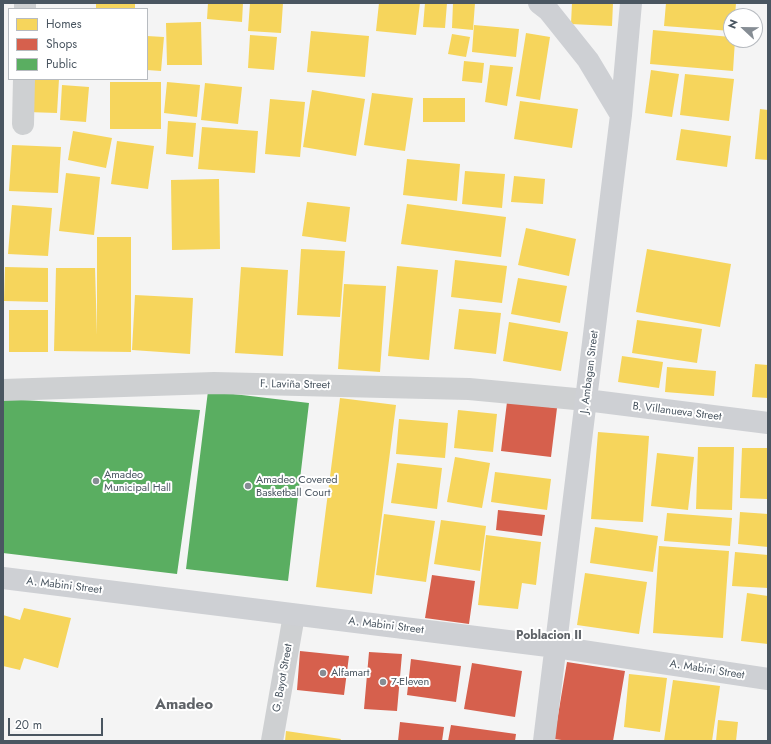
<!DOCTYPE html>
<html>
<head>
<meta charset="utf-8">
<style>
  body { margin:0 }
  #map { position:relative; width:771px; height:744px; overflow:hidden; background:#f4f4f4; font-family:Jost,sans-serif }
  canvas { display:block }
  .frame { position:absolute; inset:0; border:4px solid #4a5661; pointer-events:none }
  .legend { position:absolute; left:8px; top:8px; width:140px; height:72px; box-sizing:border-box; background:#fff; border:1px solid #b7bbc0; margin:0; padding:5px 7px; list-style:none; font-size:12px; color:#4a5661 }
  .legend li { display:flex; align-items:center; gap:8px; height:20px }
  .legend b { width:20px; border:1px solid #b7bbc0 }
  .north { position:absolute; left:723px; top:8px; width:40px; height:40px; box-sizing:border-box; background:#fff; border:1px solid #b7bbc0; border-radius:50%; rotate:292deg; font-size:11px; font-weight:700; line-height:16px; text-align:center; color:#4a5661 }
  .north::after { content:''; display:block; margin:auto; width:14px; height:18px; background:#868d94; clip-path:polygon(50% 0,100% 100%,50% 72%,0 100%) }
  .scale { position:absolute; left:8px; top:718px; width:95px; height:18px; box-sizing:border-box; border:2px solid #4a5661; border-top:0; padding-left:5px; font-size:12px; line-height:14px; white-space:nowrap; color:#4a5661; -webkit-text-stroke:3px #fff; paint-order:stroke }
</style>
</head>
<body>
<div id="map">
<canvas width="771" height="744"></canvas>
<div class="frame"></div>
<ul class="legend">
<li><b style="height:11px;background:#f6d55c"></b>Homes</li>
<li><b style="height:11px;background:#d6604d"></b>Shops</li>
<li><b style="height:11px;background:#5aae61"></b>Public</li>
</ul>
<div class="north">N</div>
<div class="scale">20 m</div>
</div>
<script>
const ctx = document.querySelector('canvas').getContext('2d');
ctx.lineJoin = 'round';
function paint(path, color) { ctx.fillStyle = color; ctx.fill(path, 'evenodd'); }
const toPath = rows => new Path2D(rows.map(r => 'M' + r).join(''));
function strokePath(path, color, width, dash) { ctx.strokeStyle = color; ctx.lineWidth = width; ctx.lineCap = dash ? 'butt' : 'round'; ctx.setLineDash(dash || []); ctx.stroke(path); }
function label(font, color, halo, rows, align = 'center') {
  ctx.font = font + ' Jost,sans-serif'; ctx.lineWidth = 4; ctx.setLineDash([]); ctx.textBaseline = 'middle'; ctx.strokeStyle = halo; ctx.fillStyle = color; for (const [text, x, y, turn = 0] of rows) {
    ctx.save(); ctx.translate(x, y); ctx.rotate((+turn || 0) * Math.PI / 180); ctx.textAlign = isNaN(turn) ? turn : align; if (halo) ctx.strokeText(text, 0, 0); ctx.fillText(text, 0, 0); ctx.restore();
  }
}
paint(toPath([
  [96,3,128,3,135,4,135,9,96,9],
  [208,3,243,3,242,22,207,19],
  [250,3,283,3,281,33,248,31],
  [379,3,420,3,416,35,376,31],
  [425,3,447,3,445,28,423,27],
  [453,3,475,3,473,30,452,28],
  [572,3,613,3,612,26,571,24],
  [666,3,736,3,735,16,731,16,731,31,664,26],
  [201,22,202,65,167,65,166,23],
  [474,25,519,29,516,57,472,52],
  [653,30,731,37,731,40,735,40,733,71,650,64],
  [311,31,369,36,365,77,307,72],
  [526,33,550,37,540,100,516,96],
  [452,34,470,37,466,57,448,54],
  [250,35,277,37,274,70,248,68],
  [147,36,164,37,161,71,147,70],
  [464,61,484,63,482,83,462,81],
  [490,65,513,67,507,106,485,102],
  [651,70,679,74,672,117,645,113],
  [685,74,734,79,729,121,680,115],
  [29,79,59,79,57,113,27,112],
  [110,82,161,82,161,129,110,129],
  [167,82,200,85,197,117,164,113],
  [205,83,242,87,238,124,201,120],
  [62,85,89,87,86,122,60,120],
  [312,90,365,99,356,156,303,147],
  [372,93,413,98,405,151,364,145],
  [423,98,465,98,465,122,423,122],
  [270,99,305,102,300,157,265,154],
  [520,101,578,109,572,148,514,139],
  [760,109,768,110,768,160,755,159],
  [168,121,196,123,193,157,166,154],
  [202,127,258,131,255,173,198,169],
  [681,129,731,136,727,167,676,160],
  [73,131,112,138,106,168,68,160],
  [117,141,154,146,148,189,111,184],
  [12,145,61,147,58,193,9,191],
  [407,159,460,164,457,201,403,195],
  [465,171,505,174,502,208,462,204],
  [66,173,100,177,94,235,59,231],
  [514,176,545,179,543,204,511,202],
  [219,179,220,249,172,250,171,180],
  [307,202,350,207,346,242,302,236],
  [407,204,506,217,501,257,401,244],
  [12,205,52,208,48,256,8,254],
  [526,228,576,239,569,276,518,265],
  [97,237,131,237,131,352,54,351,56,268,95,268,97,335],
  [301,249,345,251,340,317,297,315],
  [647,249,731,264,720,327,636,312],
  [455,260,507,266,502,303,451,297],
  [397,266,438,270,429,360,388,356],
  [5,267,48,268,48,302,4,301],
  [241,267,288,270,283,356,235,353],
  [518,278,567,286,560,323,511,314],
  [344,284,386,286,380,372,338,369],
  [135,295,193,298,190,354,132,350],
  [459,309,501,313,496,354,454,349],
  [9,310,48,310,48,352,9,352],
  [637,320,702,329,697,363,632,353],
  [509,322,568,332,561,371,503,361],
  [622,356,663,362,659,388,618,382],
  [755,364,768,365,768,398,752,397],
  [667,367,716,371,714,396,665,392],
  [340,398,396,405,372,594,316,587],
  [458,410,497,414,493,452,454,448],
  [399,419,448,423,445,458,396,454],
  [598,432,649,436,643,522,591,519],
  [698,447,734,447,732,510,696,509],
  [742,448,768,448,767,499,740,498],
  [657,453,694,457,688,510,651,506],
  [455,457,490,463,482,508,447,502],
  [397,463,442,468,437,509,391,503],
  [495,472,551,479,547,510,491,502],
  [740,512,768,514,768,547,738,544],
  [667,513,732,518,730,546,664,541],
  [384,514,435,521,426,582,376,575],
  [441,520,486,526,480,571,434,564],
  [595,527,658,536,653,572,590,563],
  [486,535,541,542,536,585,522,583,518,609,478,605],
  [659,546,729,551,723,638,653,633],
  [735,552,768,555,768,588,732,586],
  [585,573,647,582,639,634,577,625],
  [747,593,768,596,768,644,741,641],
  [24,608,71,618,58,668,24,658,20,670,3,666,3,615,20,620],
  [629,674,667,678,660,732,624,727],
  [673,680,720,686,712,741,664,741],
  [718,720,738,722,736,741,716,741],
  [286,731,341,739,340,741,285,741]
]), '#f6d55c');
paint(toPath([
  [507,402,557,408,551,457,501,451],
  [498,510,545,515,542,536,496,530],
  [432,575,475,581,469,624,425,618],
  [300,651,349,656,344,695,297,690],
  [369,652,402,654,397,711,364,709],
  [411,659,461,666,456,702,407,695],
  [567,662,625,671,613,741,569,741,554,739],
  [472,663,522,671,515,717,464,709],
  [400,722,444,727,442,741,398,741],
  [451,725,516,734,515,741,448,741]
]), '#d6604d');
paint(toPath([
  [208,391,309,403,288,581,186,569],
  [3,399,200,410,177,574,3,553]
]), '#5aae61');
strokePath(toPath([
  [25,9,25,3],
  [23,124,24,79],
  [3,390,214,383,469,389,586,400],
  [272,741,294,615]
]), '#ced0d2', 22);
strokePath(toPath([
  [539,3,548,10,588,60,621,115],
  [586,400,768,423],
  [3,578,556,647,768,679],
  [544,741,621,115,631,3]
]), '#ced0d4', 22);
for (const [x, y, r, color] of [
  [96,481,4,"#868d94"],
  [248,486,4,"#868d94"],
  [323,673,4,"#868d94"],
  [383,682,4,"#868d94"]
]) { const dot = new Path2D(); dot.arc(x, y, r, 0, 2 * Math.PI); ctx.fillStyle = color; ctx.fill(dot); strokePath(dot, '#fff', 1.5); }
label('11px', '#4a5661', '#fff', [
  ["J. Ambagan Street",590,372,-83],
  ["F. Laviña Street",295,385,1],
  ["B. Villanueva Street",677,412,7],
  ["A. Mabini Street",64,586,7],
  ["A. Mabini Street",386,626,7],
  ["A. Mabini Street",707,670,9],
  ["G. Bayot Street",283,678,-80]
]);
label('11px', '#4a5661', '#fff', [
  ["Amadeo",104,475],
  ["Municipal Hall",104,488],
  ["Amadeo Covered",256,480],
  ["Basketball Court",256,493],
  ["Alfamart",331,673],
  ["7-Eleven",391,682]
], 'left');
label('bold 12px', '#5f6368', '#fff', [
  ["Poblacion II",549,636]
]);
label('bold 15px', '#5f6368', '#fff', [
  ["Amadeo",184,705]
]);
</script>
</body>
</html>
